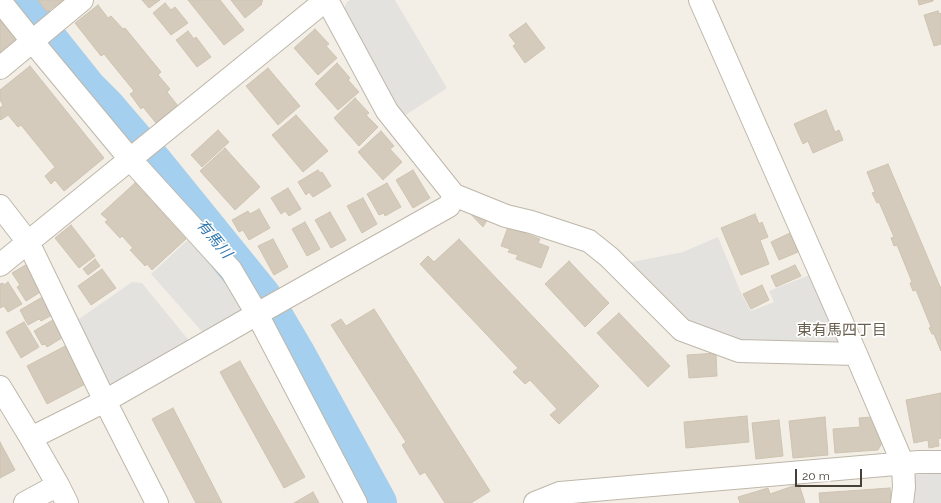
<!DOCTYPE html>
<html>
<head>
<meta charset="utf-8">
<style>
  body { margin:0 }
  #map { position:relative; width:941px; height:503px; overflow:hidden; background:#f3efe7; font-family:Raleway,sans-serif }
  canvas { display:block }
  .scale { position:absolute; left:795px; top:469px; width:67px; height:18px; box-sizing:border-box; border:2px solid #464036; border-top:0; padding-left:5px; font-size:12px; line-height:14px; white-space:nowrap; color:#464036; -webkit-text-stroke:3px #fff; paint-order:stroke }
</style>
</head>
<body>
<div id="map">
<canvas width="941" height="503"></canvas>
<div class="scale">20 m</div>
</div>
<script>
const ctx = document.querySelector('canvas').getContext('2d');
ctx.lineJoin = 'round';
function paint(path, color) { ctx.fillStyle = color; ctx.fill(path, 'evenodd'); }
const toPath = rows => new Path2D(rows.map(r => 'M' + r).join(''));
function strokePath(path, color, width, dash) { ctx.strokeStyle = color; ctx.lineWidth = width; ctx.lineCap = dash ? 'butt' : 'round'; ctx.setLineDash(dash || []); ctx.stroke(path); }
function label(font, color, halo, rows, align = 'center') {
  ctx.font = font + ' Raleway,"Noto Sans JP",sans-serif'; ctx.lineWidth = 3.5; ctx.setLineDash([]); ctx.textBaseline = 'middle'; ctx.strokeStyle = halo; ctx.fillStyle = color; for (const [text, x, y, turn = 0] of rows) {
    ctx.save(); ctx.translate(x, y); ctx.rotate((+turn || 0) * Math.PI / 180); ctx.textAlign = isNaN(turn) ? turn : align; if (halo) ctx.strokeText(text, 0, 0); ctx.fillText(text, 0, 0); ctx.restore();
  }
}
paint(toPath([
  [350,0,395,0,447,88,404,116,394,104,341,14,347,2],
  [192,236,245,304,242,313,205,335,151,274],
  [718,237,741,293,751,311,774,302,769,291,812,274,848,346,739,346,684,323,622,264,683,252],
  [132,282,142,283,191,343,110,391,76,321],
  [941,473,941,503,910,503,913,475]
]), '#e4e2df');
strokePath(toPath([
  [16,0,87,89,106,108,154,164,261,296,297,357,377,503]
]), '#a4cfee', 40);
const building = toPath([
  [38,0,63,0,47,12,38,0],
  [142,0,160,0,149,8,142,0],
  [188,0,220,0,244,30,224,45,188,0],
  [231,0,261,0,263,1,261,3,262,4,245,18,231,0],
  [918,0,933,0,933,1,919,5,918,0],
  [165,3,171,10,175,7,188,23,171,35,153,13,165,3],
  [98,5,108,18,111,16,123,29,125,28,161,72,158,75,170,89,167,92,178,106,156,123,143,107,141,109,130,94,134,91,104,54,101,56,75,23,98,5],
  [0,8,25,39,0,60,0,8],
  [938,11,939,14,941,13,941,44,934,46,924,15,938,11],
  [526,23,545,48,525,63,513,46,516,44,509,35,526,23],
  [315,29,329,44,326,46,337,58,318,75,294,48,315,29],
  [188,31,194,39,196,37,211,57,197,67,176,40,188,31],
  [337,63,350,78,348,80,359,92,338,110,315,84,337,63],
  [30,66,104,158,64,191,55,180,51,184,45,176,55,167,21,125,18,127,8,115,1,120,0,119,0,108,3,105,0,100,0,90,30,66],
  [268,68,300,106,278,125,246,86,268,68],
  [355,98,369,113,366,115,378,127,359,146,334,118,355,98],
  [826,110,835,132,839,130,843,140,813,153,808,141,803,144,794,124,826,110],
  [296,115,328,151,303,172,272,135,296,115],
  [218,130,229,142,202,167,191,155,218,130],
  [381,131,394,146,390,149,402,162,383,180,358,152,381,131],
  [225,148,260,187,235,210,200,171,225,148],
  [888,164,941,289,941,351,934,334,932,334,929,328,931,327,916,290,913,291,910,283,912,282,897,245,894,246,891,238,894,237,879,202,877,203,872,193,875,192,867,172,888,164],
  [318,170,320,173,322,172,331,186,313,197,309,192,306,195,298,182,318,170],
  [413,170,430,198,413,208,396,180,413,170],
  [135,183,186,239,152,270,147,264,145,266,130,250,133,248,122,236,120,238,105,222,108,220,101,214,135,183],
  [387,183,401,207,385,216,384,213,379,215,367,194,387,183],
  [288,188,301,209,289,216,285,211,281,214,271,198,288,188],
  [363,198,377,224,362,233,347,206,363,198],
  [259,209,270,228,249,240,243,230,239,232,232,220,248,211,250,214,259,209],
  [466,209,490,215,483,227,466,209],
  [330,212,346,240,331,248,315,220,330,212],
  [755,214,759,224,762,222,768,237,760,240,769,264,741,275,721,228,755,214],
  [305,222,320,249,307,256,292,229,305,222],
  [71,225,95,256,79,268,55,238,71,225],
  [508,227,540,239,538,243,549,247,541,268,516,259,518,255,508,252,510,249,501,246,508,227],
  [790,233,798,252,779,260,771,242,790,233],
  [273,239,288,267,274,275,258,246,273,239],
  [459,239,599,386,559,424,550,415,557,409,530,380,525,384,513,372,518,368,420,264,428,256,434,262,459,239],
  [95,259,100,266,88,275,83,269,95,259],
  [569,261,609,303,585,327,545,284,569,261],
  [29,263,42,291,26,301,17,287,20,285,12,273,29,263],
  [795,265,801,276,776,287,771,276,795,265],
  [102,269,116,288,91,305,78,286,102,269],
  [8,282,22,304,8,312,4,306,0,308,0,284,3,283,4,285,8,282],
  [762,285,769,300,751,309,743,294,762,285],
  [46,295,54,314,41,321,39,319,28,325,20,310,46,295],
  [374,309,490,491,471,503,445,503,425,472,420,475,402,445,406,442,331,325,341,319,346,326,374,309],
  [619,313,670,366,648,387,597,333,619,313],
  [58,317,65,336,47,347,45,344,42,345,34,331,58,317],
  [24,322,39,347,21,358,6,332,24,322],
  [73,342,93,380,47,404,27,366,73,342],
  [716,353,717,376,689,378,687,355,716,353],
  [240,361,305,477,284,488,220,372,240,361],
  [941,393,941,438,938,439,939,446,929,448,928,440,914,443,906,400,941,393],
  [173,408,222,503,196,503,152,419,173,408],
  [747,416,749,442,686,448,684,422,747,416],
  [825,417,828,455,793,458,789,421,825,417],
  [872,417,883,441,878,450,835,453,833,429,860,427,859,418,872,417],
  [779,420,783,456,756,459,752,423,779,420],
  [0,442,15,470,0,478,0,442],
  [799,484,805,503,740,503,738,497,768,488,770,494,799,484],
  [890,488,891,503,820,503,819,493,890,488],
  [313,492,319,503,294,503,313,492]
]);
paint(building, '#d4cbbc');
strokePath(building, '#cfc3b0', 1);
const minor = toPath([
  [327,0,387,111,454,195,506,216,531,222,589,241,609,257,682,330,739,351,856,354],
  [700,0,856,354,903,464,904,487,902,503],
  [0,1,32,41,130,159,231,270,257,314,356,503],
  [0,68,82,0],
  [0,206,28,242,105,401,157,503],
  [0,265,326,0],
  [0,387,31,438,58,485,67,503],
  [31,438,105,401,257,314,449,206,454,195],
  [25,503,58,485],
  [535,503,560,493,919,462,941,462]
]);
strokePath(minor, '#beb7a9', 24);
strokePath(minor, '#fff', 22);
label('italic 15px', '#3279af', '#fff', [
  ["有馬川",214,239,50]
]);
label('15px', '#685e4d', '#fff', [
  ["東有馬四丁目",842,330]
]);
</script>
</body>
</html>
